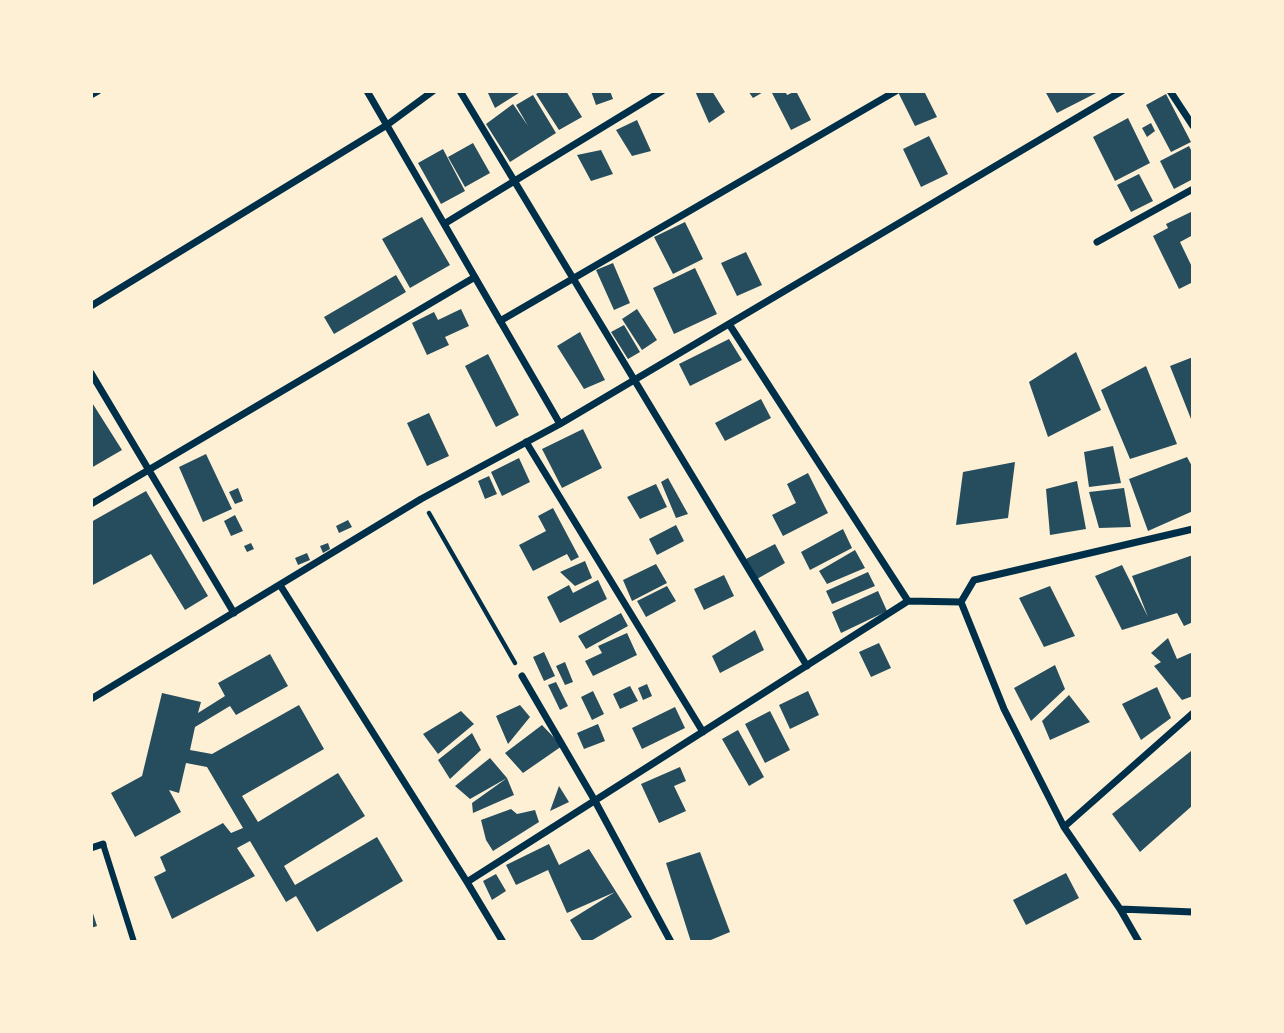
<!DOCTYPE html>
<html>
<head>
<meta charset="utf-8">
<style>
  body { margin:0 }
  #map { position:relative; width:1284px; height:1033px; overflow:hidden; background:#fdf0d5; font-family:"Golos Text",sans-serif }
  canvas { display:block }
  .frame { position:absolute; inset:0; border:93px solid #fdf0d5; pointer-events:none }
</style>
</head>
<body>
<div id="map">
<canvas width="1284" height="1033"></canvas>
<div class="frame"></div>
</div>
<script>
const ctx = document.querySelector('canvas').getContext('2d');
ctx.lineJoin = 'round';
function paint(path, color) { ctx.fillStyle = color; ctx.fill(path, 'evenodd'); }
const toPath = rows => new Path2D(rows.map(r => 'M' + r).join(''));
function strokePath(path, color, width, dash) { ctx.strokeStyle = color; ctx.lineWidth = width; ctx.lineCap = dash ? 'butt' : 'round'; ctx.setLineDash(dash || []); ctx.stroke(path); }
paint(toPath([
  [487,91,522,91,495,108],
  [542,91,566,91,582,117,559,130,536,94],
  [591,91,610,91,613,99,596,105],
  [695,91,712,91,725,112,709,123],
  [748,91,765,91,753,98],
  [771,91,785,91,787,95,796,91,811,120,791,130],
  [901,91,924,91,937,117,915,126,898,92],
  [1045,91,1100,91,1057,113],
  [1166,94,1191,142,1171,152,1146,105],
  [533,95,556,133,510,162,486,124,513,104,528,126,516,105],
  [1128,118,1150,163,1115,181,1093,137],
  [637,120,651,151,632,156,616,130],
  [1151,123,1155,131,1147,137,1142,128],
  [929,136,948,174,921,187,903,149],
  [473,143,490,173,465,187,448,157],
  [1189,146,1193,154,1193,179,1174,189,1160,161],
  [443,149,465,191,441,204,418,163],
  [601,150,613,174,591,181,577,155],
  [1139,174,1153,201,1131,212,1117,185],
  [1193,211,1193,235,1180,242,1193,269,1193,282,1179,289,1153,236,1168,228,1166,224],
  [422,217,450,265,410,288,382,239],
  [685,222,703,259,673,274,654,237],
  [746,252,762,285,737,296,721,263],
  [613,263,630,303,614,310,596,270],
  [695,268,717,314,674,334,653,288],
  [396,275,406,292,334,334,324,317],
  [461,309,469,326,445,337,449,345,427,355,412,323,434,312,438,320],
  [637,309,657,340,642,350,622,319],
  [624,325,640,352,628,359,611,332],
  [580,332,605,380,584,389,557,346],
  [729,339,742,360,690,386,679,364],
  [1076,352,1101,410,1048,437,1029,382],
  [488,354,519,415,496,427,465,366],
  [1193,357,1193,424,1170,366],
  [1146,366,1177,444,1130,459,1101,390],
  [761,399,771,418,725,441,715,423],
  [91,401,122,450,91,468],
  [429,413,449,456,427,466,407,423],
  [583,429,602,468,562,488,542,449],
  [1113,446,1121,483,1089,487,1084,452],
  [206,454,232,509,203,522,179,467],
  [1187,457,1193,468,1193,511,1148,531,1129,479],
  [519,458,530,482,502,496,491,472],
  [1015,462,1008,518,956,525,963,472],
  [808,473,828,513,783,536,772,515,796,503,787,484],
  [489,476,497,494,485,499,478,481],
  [668,478,688,514,676,518,661,482],
  [1077,481,1086,529,1050,535,1046,489],
  [656,484,667,507,640,519,627,497],
  [238,488,243,501,235,504,229,492],
  [1124,488,1131,527,1099,528,1089,492],
  [146,491,208,596,185,610,151,554,91,586,91,522],
  [553,508,579,557,571,561,567,554,533,571,519,545,546,531,538,516],
  [235,515,243,531,231,536,224,521],
  [348,520,352,527,339,533,336,526],
  [676,525,684,541,657,555,649,539],
  [843,529,852,548,810,570,801,552],
  [251,543,254,549,247,552,244,546],
  [328,543,330,549,323,553,320,546],
  [775,544,785,563,757,579,746,559],
  [855,550,865,568,827,584,819,571],
  [307,553,310,560,298,565,295,558],
  [1193,555,1193,622,1184,626,1177,613,1122,630,1095,576,1122,565,1148,617,1132,576],
  [585,561,592,578,575,586,560,572],
  [656,564,667,583,632,601,623,580],
  [868,572,875,586,832,604,826,591],
  [724,575,734,596,704,610,694,589],
  [598,580,607,599,560,623,547,597,569,585,573,593],
  [667,586,676,601,646,617,637,601],
  [1050,586,1075,636,1044,647,1019,598],
  [878,591,887,611,841,633,832,612],
  [621,613,628,626,586,649,578,636],
  [755,630,764,650,720,673,712,656],
  [627,633,637,655,593,676,585,661,602,653,598,646],
  [1168,638,1177,659,1193,652,1193,696,1182,700,1154,666,1161,662,1151,653],
  [879,643,891,668,871,677,859,652],
  [544,652,555,676,544,681,533,657],
  [270,654,288,686,236,715,230,706,195,727,190,750,212,754,299,705,324,749,242,796,258,822,338,773,365,816,284,866,295,885,377,837,403,881,317,932,296,896,286,902,250,841,237,848,255,876,172,919,154,877,166,871,160,857,223,823,231,833,243,828,207,767,186,763,179,793,169,790,181,812,135,837,111,793,142,776,162,693,201,702,198,713,225,696,218,683],
  [565,662,573,682,565,685,556,666],
  [1055,665,1065,689,1031,721,1014,688],
  [556,682,568,706,560,710,548,685],
  [647,684,652,696,643,700,638,688],
  [630,686,638,701,620,709,613,694],
  [1157,687,1171,718,1141,740,1122,704],
  [593,691,604,714,592,720,581,697],
  [808,691,819,715,790,729,779,705],
  [1069,695,1090,722,1050,740,1042,721],
  [520,705,530,717,508,744,496,716],
  [675,707,685,728,642,749,632,728],
  [461,711,474,724,438,754,423,734],
  [770,711,790,750,765,763,745,724],
  [598,724,605,741,584,749,577,733],
  [542,725,562,746,523,773,505,753],
  [738,730,764,777,749,786,722,739],
  [472,733,481,750,450,779,438,760],
  [1191,751,1193,805,1140,852,1112,814],
  [490,758,507,778,514,795,473,813,472,803,507,778,470,799,455,786],
  [680,767,686,781,674,786,686,811,659,823,641,784],
  [559,786,569,802,550,811],
  [511,809,517,814,535,810,539,822,493,851,486,840,481,820],
  [549,844,559,865,589,849,632,917,589,942,583,942,570,920,615,892,567,913,548,870,516,885,506,865],
  [700,852,730,932,706,942,691,942,666,863],
  [1066,873,1079,898,1026,925,1013,900],
  [496,874,506,891,492,900,483,881],
  [91,907,97,926,91,928]
]), '#264d5e');
strokePath(toPath([
  [429,513,515,663]
]), '#003049', 4.5);
strokePath(toPath([
  [103,844,134,942]
]), '#003049', 6);
strokePath(toPath([
  [367,91,560,424],
  [460,91,807,666],
  [1170,91,1193,126],
  [91,95,98,91],
  [444,224,662,91],
  [1097,242,1193,189],
  [91,306,387,125,433,91],
  [500,321,896,91],
  [729,324,908,601],
  [91,373,234,613],
  [526,442,703,732],
  [91,504,475,277],
  [280,585,467,882,503,942],
  [961,602,1004,709,1064,827,1120,909,1139,942],
  [522,676,595,801,671,942],
  [91,699,421,499,560,424,1122,91],
  [1064,827,1193,713],
  [91,848,103,844],
  [467,882,908,601,961,602,974,580,1193,529],
  [1120,909,1193,912]
]), '#003049', 7);
</script>
</body>
</html>
